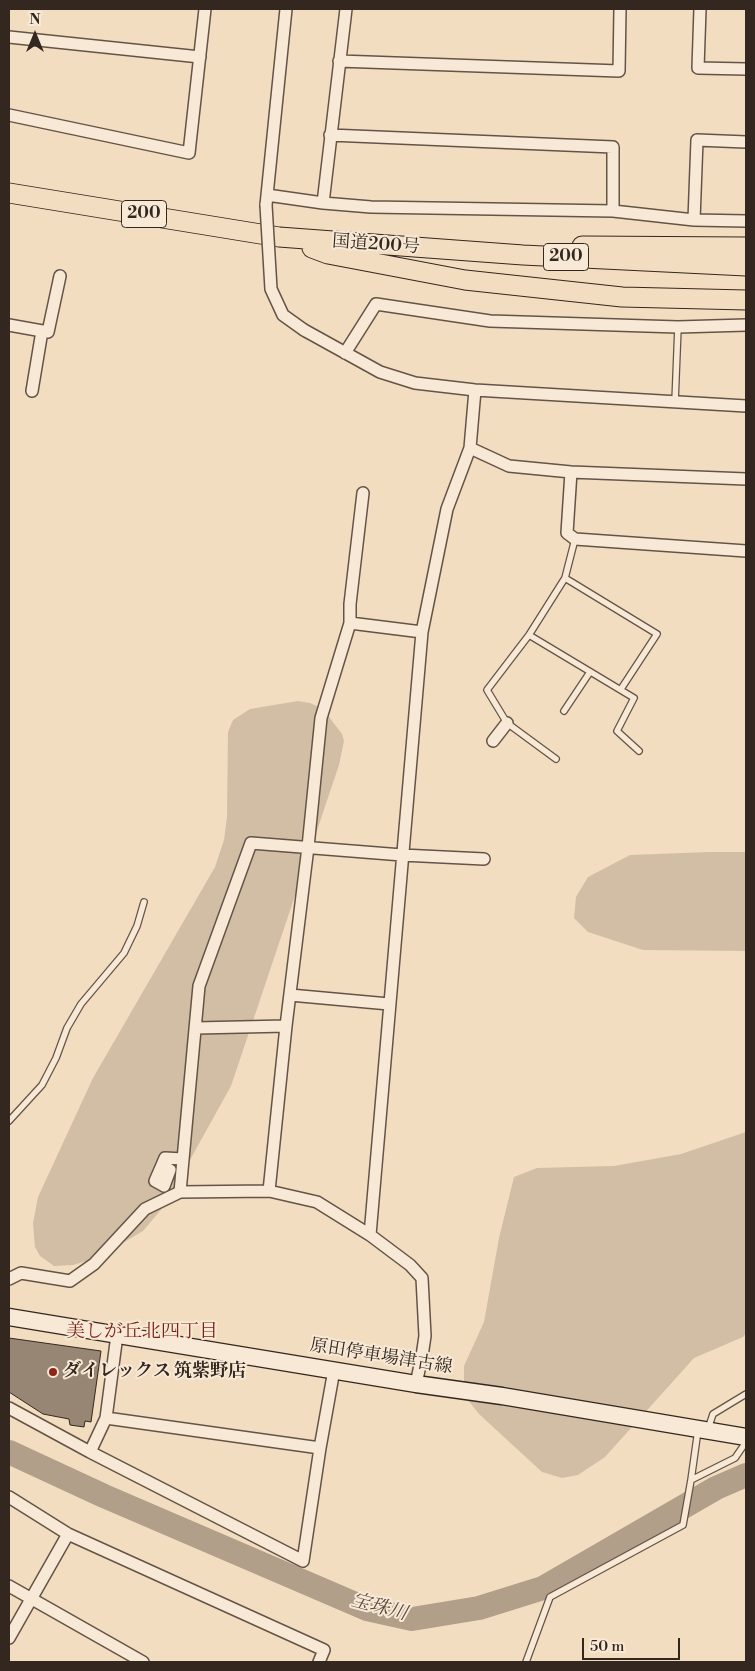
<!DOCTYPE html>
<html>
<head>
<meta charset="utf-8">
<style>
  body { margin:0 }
  #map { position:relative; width:755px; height:1671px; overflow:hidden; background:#f2ddc0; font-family:"Libre Bodoni",serif }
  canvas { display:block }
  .frame { position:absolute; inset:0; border:10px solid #34271f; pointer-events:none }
  .north { position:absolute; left:10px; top:10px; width:50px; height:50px; -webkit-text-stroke:4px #f7e9d6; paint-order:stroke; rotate:0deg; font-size:14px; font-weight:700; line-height:20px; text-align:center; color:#34271f }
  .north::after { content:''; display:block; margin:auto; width:18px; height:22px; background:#34271f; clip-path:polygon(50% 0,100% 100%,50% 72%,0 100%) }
  .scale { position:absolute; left:582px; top:1638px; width:98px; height:22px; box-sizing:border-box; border:2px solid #34271f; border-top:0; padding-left:6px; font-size:15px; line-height:18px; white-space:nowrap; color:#34271f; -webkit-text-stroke:4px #f7e9d6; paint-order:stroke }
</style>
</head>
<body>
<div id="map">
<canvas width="755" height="1671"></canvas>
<div class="frame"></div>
<div class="north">N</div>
<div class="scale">50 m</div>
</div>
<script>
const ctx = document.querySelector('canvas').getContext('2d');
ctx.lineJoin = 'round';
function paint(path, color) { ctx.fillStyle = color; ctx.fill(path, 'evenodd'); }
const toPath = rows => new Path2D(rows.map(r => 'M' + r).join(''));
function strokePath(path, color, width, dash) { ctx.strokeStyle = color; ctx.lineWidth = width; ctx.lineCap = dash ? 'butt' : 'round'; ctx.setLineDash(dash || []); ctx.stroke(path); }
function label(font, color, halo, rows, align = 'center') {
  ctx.font = font + ' "Libre Bodoni","Noto Serif JP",serif'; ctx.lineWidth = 4; ctx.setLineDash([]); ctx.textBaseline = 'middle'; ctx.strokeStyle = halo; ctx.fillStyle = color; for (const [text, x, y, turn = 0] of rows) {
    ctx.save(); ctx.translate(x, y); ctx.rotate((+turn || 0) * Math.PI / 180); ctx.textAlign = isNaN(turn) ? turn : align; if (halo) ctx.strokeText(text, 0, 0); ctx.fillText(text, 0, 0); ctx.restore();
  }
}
paint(toPath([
  [298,701,310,703,323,709,342,734,344,741,339,765,231,1086,165,1205,143,1231,97,1258,73,1265,54,1266,40,1256,35,1247,33,1223,38,1197,93,1078,215,867,224,840,227,817,228,732,233,720,250,709],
  [709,852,746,852,746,951,643,950,588,932,574,918,576,897,588,877,630,855],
  [746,1132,746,1333,743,1337,694,1358,605,1457,578,1475,562,1478,542,1472,479,1414,464,1395,464,1366,484,1322,499,1238,514,1177,537,1168,614,1166,681,1154]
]), '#d2bea5');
strokePath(toPath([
  [9,1452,104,1496,367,1609,412,1619,479,1608,543,1588,716,1488,746,1475]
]), '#b19f89', 24);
const building = toPath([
  [9,1338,101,1351,91,1422,85,1421,84,1427,70,1425,69,1419,43,1414,9,1392,9,1338]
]);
paint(building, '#978673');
strokePath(building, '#34271f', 1);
const service = toPath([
  [675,402,678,327],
  [565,578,657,634,621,689],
  [529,635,634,698,617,731,639,751],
  [564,711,590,672],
  [556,759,507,723,487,690,529,635,565,578,575,539],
  [9,1121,42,1085,56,1058,67,1028,81,1004,124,953,137,926,144,902],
  [708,1429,713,1414,746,1394],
  [691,1480,698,1430],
  [526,1662,550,1597,683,1525,691,1480,735,1458,746,1442]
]);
const minor = toPath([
  [346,9,323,203,371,207,613,211,694,220,746,221],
  [700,9,698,68,746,69],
  [9,37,200,57],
  [339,61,619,71,620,9],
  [9,115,189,153,205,9],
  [330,135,613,147,613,211],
  [267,195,323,203],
  [266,205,286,9],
  [694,220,697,140,746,142],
  [9,325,48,332,60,276],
  [304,330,380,372,415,383,475,390,746,406],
  [345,353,376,304,490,321,678,327,746,325],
  [32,391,42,331],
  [470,448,509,466,571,472,746,479],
  [571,472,567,533,575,539,746,551],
  [363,493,350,604,350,623,422,632],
  [493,741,507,723],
  [290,995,389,1004],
  [196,1028,286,1026],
  [162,1165,170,1170,164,1186,155,1181,162,1165,165,1158,183,1159],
  [269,1191,286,1026,308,847,321,718,350,623],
  [180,1192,199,986,251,843,402,855,484,859],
  [370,1235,422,632,447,509,470,448,475,390],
  [9,1279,21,1273,70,1281,94,1264,145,1209,180,1192,269,1191,317,1202,370,1235,410,1265,422,1278,425,1336,422,1356,416,1384],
  [9,1408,90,1452,303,1561,320,1448,334,1370],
  [106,1418,320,1448],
  [90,1452,106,1418,117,1335],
  [9,1497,68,1534,324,1650,319,1662],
  [9,1586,143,1662],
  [9,1638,68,1534]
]);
const secondary = toPath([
  [9,1317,416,1384,502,1396,746,1437]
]);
const trunk = toPath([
  [9,193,279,237,523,255,746,266],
  [582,246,746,247],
  [312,248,328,254,465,280,622,297,746,300]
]);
strokePath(service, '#645447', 8);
strokePath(minor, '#645447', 14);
strokePath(secondary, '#34271f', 19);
strokePath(trunk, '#34271f', 21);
strokePath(service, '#f7e9d6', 5.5);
strokePath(minor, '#f7e9d6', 11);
strokePath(secondary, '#f7e9d6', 16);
strokePath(trunk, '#f2ddc0', 19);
const minorBridge = toPath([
  [266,205,271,289,283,315,304,330]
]);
strokePath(minorBridge, '#645447', 14, []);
strokePath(minorBridge, '#f7e9d6', 11);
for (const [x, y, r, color] of [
  [53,1372,5,"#8f2418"]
]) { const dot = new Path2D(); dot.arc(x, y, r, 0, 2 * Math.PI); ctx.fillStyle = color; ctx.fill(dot); strokePath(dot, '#f7e9d6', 2); }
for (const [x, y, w] of [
  [144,214,45],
  [566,257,45]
]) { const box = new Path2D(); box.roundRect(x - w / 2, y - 13.5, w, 27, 4); ctx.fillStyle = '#f7e9d6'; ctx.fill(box); strokePath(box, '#34271f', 1); }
label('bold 16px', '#34271f', null, [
  ["200",144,214],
  ["200",566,257]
]);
label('18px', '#34271f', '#f7e9d6', [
  ["国道200号",376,245,4],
  ["原田停車場津古線",381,1357,9]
]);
label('bold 18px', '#34271f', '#f7e9d6', [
  ["ダイレックス 筑紫野店",63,1372]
], 'left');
label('19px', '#7a1f14', '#f7e9d6', [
  ["美しが丘北四丁目",142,1332]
]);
label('italic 19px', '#5a4b3f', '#f7e9d6', [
  ["宝珠川",379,1608,15]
]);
</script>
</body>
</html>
